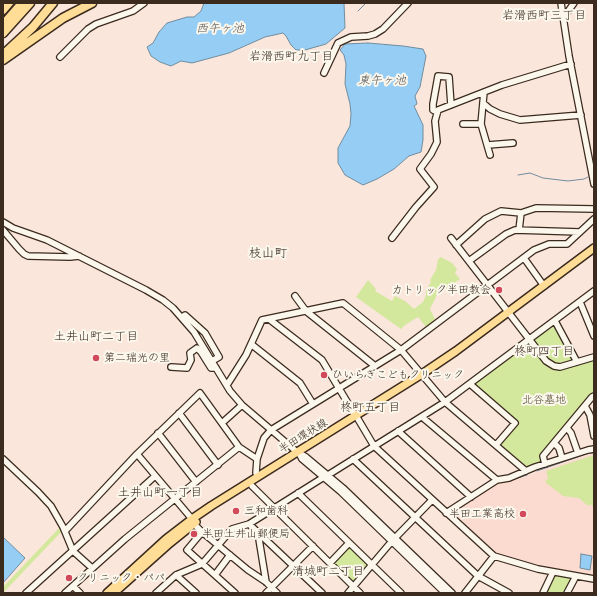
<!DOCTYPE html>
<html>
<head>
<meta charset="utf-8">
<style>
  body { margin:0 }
  #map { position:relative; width:597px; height:596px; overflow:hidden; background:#fbe6db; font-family:"Comic Neue",sans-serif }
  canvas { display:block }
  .frame { position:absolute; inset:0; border:4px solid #3b2a1e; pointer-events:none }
</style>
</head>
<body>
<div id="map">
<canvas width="597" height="596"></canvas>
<div class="frame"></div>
</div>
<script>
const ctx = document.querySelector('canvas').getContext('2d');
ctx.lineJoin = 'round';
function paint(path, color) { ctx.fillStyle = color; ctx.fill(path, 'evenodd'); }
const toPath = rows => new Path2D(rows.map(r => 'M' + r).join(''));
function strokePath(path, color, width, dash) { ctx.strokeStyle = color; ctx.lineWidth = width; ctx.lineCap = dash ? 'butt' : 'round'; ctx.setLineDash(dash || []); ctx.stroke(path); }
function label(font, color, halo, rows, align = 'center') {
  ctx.font = font + ' "Comic Neue","Klee One",sans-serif'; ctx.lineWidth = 4; ctx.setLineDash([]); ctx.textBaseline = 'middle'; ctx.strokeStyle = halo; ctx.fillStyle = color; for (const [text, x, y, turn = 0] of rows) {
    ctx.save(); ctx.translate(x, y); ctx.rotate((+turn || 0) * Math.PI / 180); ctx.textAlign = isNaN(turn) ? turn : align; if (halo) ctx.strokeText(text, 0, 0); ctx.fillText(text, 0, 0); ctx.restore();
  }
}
paint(toPath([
  [590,454,594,454,594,576,537,567,495,554,451,516,452,513,496,484,521,478]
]), '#fbdbcf');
paint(toPath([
  [441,257,452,263,457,269,455,273,460,279,437,295,430,309,435,319,426,327,418,317,405,325,401,329,356,297,368,280,376,289,375,291,392,301,395,296,405,301,414,309,423,302,426,295,426,290,431,282,430,280,436,270,438,259],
  [553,325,555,326,574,360,573,361,557,365,549,362,533,342,534,340],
  [529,343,550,366,594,359,594,395,541,463,527,468,500,445,499,444,517,423,475,385,475,384],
  [594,455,594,508,590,504,588,506,579,498,563,496,545,482,548,478,546,471],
  [61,526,63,530,3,593,3,587],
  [350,546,368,565,354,582,352,583,333,563],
  [554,575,571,577,572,580,565,593,544,593]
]), '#d3e89d');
const water = toPath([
  [204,3,344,3,345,28,326,44,305,50,296,50,291,45,286,36,283,33,265,37,229,53,192,63,181,61,171,66,160,62,151,56,147,47,153,43,159,32,167,23,187,17,194,17,201,11,204,3],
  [368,43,403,46,423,49,426,56,420,87,415,96,417,104,414,106,423,125,423,140,421,152,409,156,394,169,377,179,363,185,345,175,338,163,338,148,350,126,351,114,350,104,345,84,346,64,344,55,340,50,345,44,368,43],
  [3,537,25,558,3,583,3,537],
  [581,554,592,556,590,570,580,568,581,554]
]);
paint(water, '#95cdf4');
strokePath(water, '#718c9e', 1);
strokePath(toPath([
  [358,11,366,3],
  [518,175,530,173,543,178,568,181,584,179,588,177],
  [537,471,589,453,594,453],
  [512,480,527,475]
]), '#718c9e', 1);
const minor = toPath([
  [561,3,569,56,594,184],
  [564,17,574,3],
  [60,57,88,29,96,24,133,11,144,3],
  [324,73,338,43,351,37,368,36,375,34,383,29,408,3],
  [484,92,481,124,490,155],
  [483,103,490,109,500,114,520,120,581,115],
  [437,112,433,110,433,104,438,76,449,77,451,105],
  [463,124,481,124],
  [488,145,513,143],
  [3,222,13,228,47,240,146,290,163,300,173,308,194,332,230,391,242,405,297,452,306,457,343,488,452,593],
  [3,230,19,249,24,254,28,256,70,257,79,256],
  [519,230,521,213],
  [392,238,416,207,434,187,420,169,431,154,437,142,435,121,438,110,502,85,571,64],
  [451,238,546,361,554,366,560,367,594,357],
  [456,245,485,219,501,211,521,213,536,208,594,209],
  [524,258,544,286],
  [469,261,506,234,515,230,580,232],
  [295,296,306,311,375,366],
  [580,302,594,336],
  [182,317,185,315,205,333,219,357,212,361],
  [269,319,322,360,355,415],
  [555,321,577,362],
  [251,344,300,383,313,404],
  [171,367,187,368,191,360,190,353,197,348,201,352,211,368,216,368],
  [470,384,515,423,496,445],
  [227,385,246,355,262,320,343,303,401,350,445,402,526,471],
  [585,406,590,415,594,436],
  [179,413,218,465],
  [422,417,497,480],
  [358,419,374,446,494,556,538,569,594,579],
  [222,423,242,405],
  [567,428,571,433,578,453],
  [398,431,471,497],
  [158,433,196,482],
  [554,443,559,448,562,458],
  [137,454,192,519],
  [300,455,302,459,341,492,445,593],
  [3,459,38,492,51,506,63,527,73,551,92,568],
  [353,459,478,576,509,593],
  [545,464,543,456,592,397,594,396],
  [328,475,445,402,594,291],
  [259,476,256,473,257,459,264,438,271,430,401,350,534,250,549,244,567,244,594,219],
  [252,486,360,593],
  [298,493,401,593],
  [446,513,497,480,509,478,535,467,588,450,594,449],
  [194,524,202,532,248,570,266,582,277,593],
  [249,524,322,593],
  [65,531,137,454,200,393,239,447,257,459],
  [202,532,187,550,235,593],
  [258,533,266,582],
  [330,563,349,543],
  [176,575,196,593],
  [215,575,230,555],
  [73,586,80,593],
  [26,593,155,476],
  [65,593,125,539,239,447],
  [156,593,176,575,202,564,232,529,249,524,324,477],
  [266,593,313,546],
  [348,593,392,541,432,500],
  [465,593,494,556],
  [543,593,553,572],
  [567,593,576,576]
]);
const major = toPath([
  [107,593,166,539,192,519,211,506,422,374,456,351,594,248],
  [114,593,170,543,196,522]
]);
const highway = toPath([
  [3,10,9,3],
  [3,25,22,3],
  [3,33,30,3],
  [5,53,33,27,53,3],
  [3,60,63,18,92,3]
]);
strokePath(minor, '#3b2a1e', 8);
strokePath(major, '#3b2a1e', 10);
strokePath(highway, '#3b2a1e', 11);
strokePath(minor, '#fbf7ec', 5.5);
strokePath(major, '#ffdd96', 7);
strokePath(highway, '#ffdd96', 8);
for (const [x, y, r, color] of [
  [499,290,4,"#d1495b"],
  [96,358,4,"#d1495b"],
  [324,375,4,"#d1495b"],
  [236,511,4,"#d1495b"],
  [523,514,4,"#d1495b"],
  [194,534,4,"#d1495b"],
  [69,578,4,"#d1495b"]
]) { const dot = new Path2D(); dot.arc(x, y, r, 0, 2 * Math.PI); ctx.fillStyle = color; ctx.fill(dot); strokePath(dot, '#fbf7ec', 1.5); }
label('11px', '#3b2a1e', '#fbf7ec', [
  ["カトリック半田教会",491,290,"right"],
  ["第二瑞光の里",104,358],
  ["ひいらぎこどもクリニック",332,375],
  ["三和歯科",244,511],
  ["半田工業高校",515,514,"right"],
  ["半田土井山郵便局",202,534],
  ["クリニック・パパ",77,578]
], 'left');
label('11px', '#595037', '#fbf7ec', [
  ["北谷墓地",544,400]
]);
label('11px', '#3b2a1e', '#fbf7ec', [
  ["半田環状線",303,436,-32]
]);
label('12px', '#3b2a1e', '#fbf7ec', [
  ["岩滑西町三丁目",544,16],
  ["岩滑西町九丁目",291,57],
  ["土井山町二丁目",96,337],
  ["柊町四丁目",544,352],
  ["柊町五丁目",370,408],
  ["土井山町一丁目",160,493],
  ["清城町二丁目",328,572]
]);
label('italic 12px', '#525354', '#fbf7ec', [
  ["西午ヶ池",220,29],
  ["東午ヶ池",382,81]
]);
label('13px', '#3b2a1e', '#fbf7ec', [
  ["枝山町",268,253]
]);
</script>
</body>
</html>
